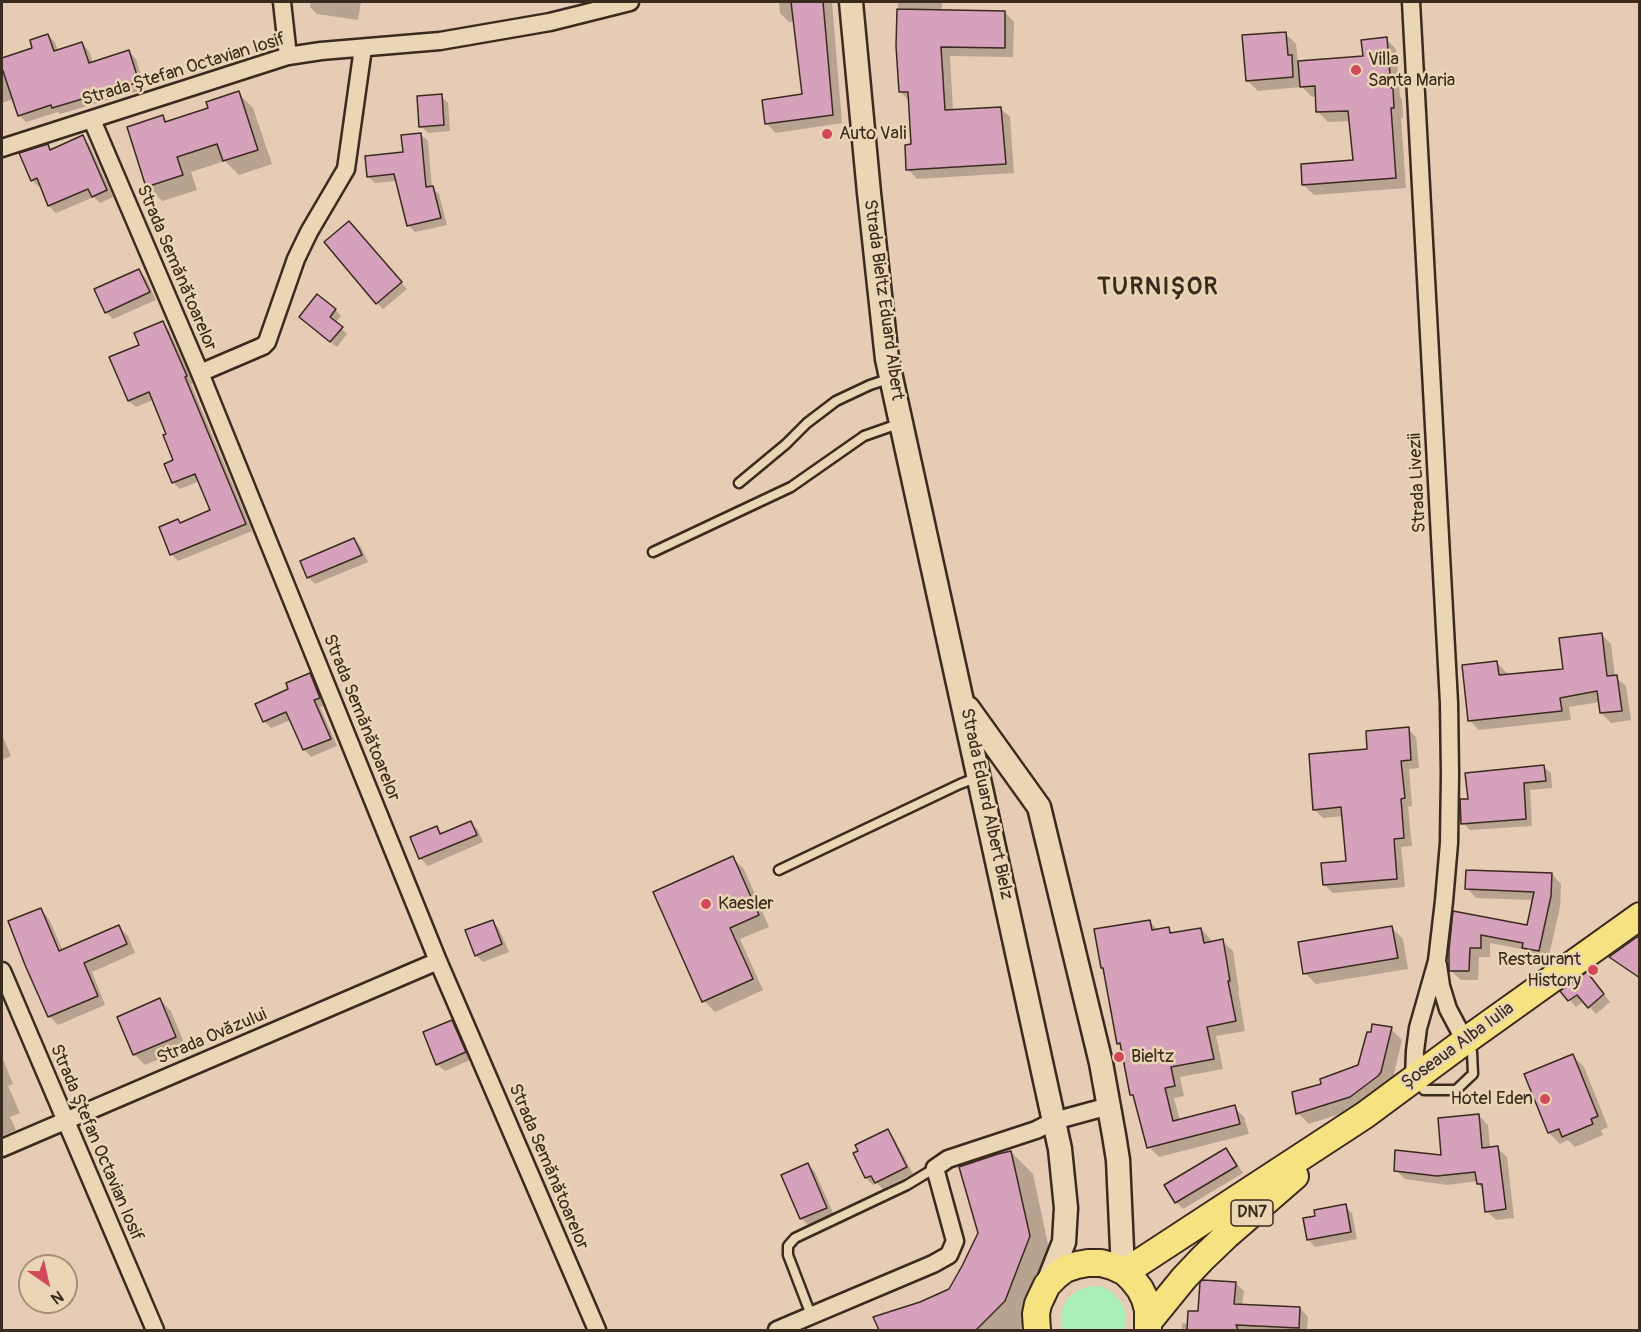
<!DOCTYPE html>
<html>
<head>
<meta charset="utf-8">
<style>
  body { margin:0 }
  #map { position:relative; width:1641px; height:1332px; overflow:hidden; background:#e6cbb5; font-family:Pangolin,sans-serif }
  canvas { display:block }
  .frame { position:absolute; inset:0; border:3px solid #3b2a1e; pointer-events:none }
  .north { position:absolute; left:18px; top:1254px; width:60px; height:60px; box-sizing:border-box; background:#ead6b4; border:2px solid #a49178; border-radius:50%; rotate:146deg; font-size:16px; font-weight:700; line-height:24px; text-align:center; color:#3b2a1e }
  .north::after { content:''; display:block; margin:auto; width:21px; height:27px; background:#d1495b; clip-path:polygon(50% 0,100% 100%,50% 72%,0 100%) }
</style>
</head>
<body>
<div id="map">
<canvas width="1641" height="1332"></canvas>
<div class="frame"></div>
<div class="north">N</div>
</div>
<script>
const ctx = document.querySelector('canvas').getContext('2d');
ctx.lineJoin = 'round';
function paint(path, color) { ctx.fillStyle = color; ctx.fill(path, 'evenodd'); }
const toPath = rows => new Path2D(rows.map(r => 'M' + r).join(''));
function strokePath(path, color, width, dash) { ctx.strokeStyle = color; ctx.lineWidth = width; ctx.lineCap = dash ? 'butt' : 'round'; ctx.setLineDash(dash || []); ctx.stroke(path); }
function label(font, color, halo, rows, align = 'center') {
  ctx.font = font + ' Pangolin,sans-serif'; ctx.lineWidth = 5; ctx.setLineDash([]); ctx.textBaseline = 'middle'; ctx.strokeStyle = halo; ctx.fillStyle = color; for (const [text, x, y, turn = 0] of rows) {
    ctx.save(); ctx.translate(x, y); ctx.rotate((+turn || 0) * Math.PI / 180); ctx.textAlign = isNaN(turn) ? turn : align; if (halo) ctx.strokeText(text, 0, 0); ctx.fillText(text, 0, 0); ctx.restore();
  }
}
paint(toPath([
  [1091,1286,1103,1287,1113,1293,1121,1302,1126,1313,1126,1325,1123,1330,1063,1330,1061,1323,1062,1310,1068,1298,1079,1290]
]), '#aaefba');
paint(toPath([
  [311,2,361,2,358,20,317,14,310,7],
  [779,2,832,2,842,123,776,133,767,124,764,101,803,96,795,22,789,22,780,13],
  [898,2,942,2,942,11,1005,12,1014,22,1013,57,950,56,953,111,1000,108,1010,117,1014,173,917,179,908,169,912,146,909,101,900,91,898,46],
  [1285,33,1296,44,1298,63,1364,58,1386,39,1396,49,1400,97,1402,99,1403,118,1401,118,1406,188,1314,195,1303,184,1355,161,1351,121,1328,122,1318,112,1317,96,1312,97,1302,87,1258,91,1247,80],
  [48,35,55,42,58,51,82,44,89,51,93,63,129,52,136,59,145,89,60,114,58,112,26,122,19,115,13,99,2,103,2,60,34,49],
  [238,93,253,108,272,164,239,175,225,161,191,172,197,190,162,201,148,186,162,117,168,122,210,109],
  [441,96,448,103,450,131,428,133,421,126],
  [421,135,428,141,432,188,439,194,447,225,415,232,408,225,397,181,375,183,368,176,405,154],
  [82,137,89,144,113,197,100,203,94,197,56,213,49,206,42,187,39,187,32,180,48,146,52,151],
  [356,229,407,289,383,309,377,303],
  [139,271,146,278,156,300,113,319,106,312],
  [335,310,341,316,335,323,347,334,337,347,307,323],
  [163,323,169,330,193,383,191,384,252,531,178,561,171,554,178,521,181,524,212,511,200,481,180,489,173,482,175,461,168,435,153,400,136,407,129,401,141,345],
  [354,539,361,547,368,562,315,584,308,577],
  [1601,634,1611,644,1615,677,1626,686,1631,720,1611,723,1601,713,1600,702,1569,707,1571,720,1479,730,1469,720,1497,663,1507,673,1507,676,1565,670],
  [310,674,317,681,326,705,320,707,337,746,311,757,304,749,291,720,271,728,264,721,290,690],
  [1408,729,1416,737,1419,768,1409,769,1412,806,1408,807,1412,846,1401,847,1405,887,1333,893,1324,885,1347,862,1343,816,1323,818,1314,809],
  [2,734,11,756,2,760],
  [1543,766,1551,773,1552,788,1530,790,1532,826,1470,830,1463,823,1469,800],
  [471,823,478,830,483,842,428,866,420,858,436,827,443,834],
  [732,858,744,869,769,927,740,939,763,990,715,1012,704,1001],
  [1552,874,1561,884,1560,907,1548,960,1533,957,1527,950,1490,943,1490,957,1479,957,1478,980,1461,980,1451,971,1455,913,1528,927,1534,900,1476,898,1467,888],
  [41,910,49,919,63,951,119,927,128,936,135,953,92,972,105,1005,58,1025,49,1016],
  [492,921,499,929,509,952,483,962,476,955],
  [1149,921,1158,930,1168,928,1174,934,1201,929,1211,940,1211,943,1222,941,1233,951,1239,991,1238,991,1245,1031,1216,1036,1223,1069,1180,1077,1184,1096,1174,1098,1180,1121,1234,1107,1244,1117,1249,1134,1159,1157,1149,1147,1136,1099,1132,1095,1122,1046,1119,1043,1105,970,1102,967],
  [1392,928,1403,939,1408,969,1316,984,1305,973],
  [1594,981,1610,1002,1596,1014,1584,1001,1576,1007,1562,992],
  [160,1000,171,1011,186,1048,145,1065,134,1054],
  [452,1022,459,1029,472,1059,445,1071,437,1064],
  [1391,1029,1402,1040,1392,1083,1361,1107,1309,1124,1298,1113,1359,1066],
  [1573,1056,1584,1067,1608,1127,1601,1130,1603,1135,1575,1147,1568,1140,1560,1144,1549,1133,1526,1075],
  [2,1057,13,1084,8,1086,20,1113,10,1117,16,1130,2,1136],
  [1479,1116,1488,1125,1490,1149,1497,1148,1507,1157,1514,1218,1496,1220,1487,1211,1484,1190,1478,1184,1478,1181,1447,1185,1405,1179,1396,1170,1443,1157],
  [887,1131,894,1138,913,1174,883,1189,877,1183,873,1185,866,1178,855,1154],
  [1226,1150,1233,1157,1243,1173,1183,1209,1176,1202],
  [1011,1152,1033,1174,1051,1258,1026,1323,1019,1330,880,1330,875,1318,921,1303,950,1290,979,1233],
  [808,1165,815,1172,834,1215,809,1226,801,1218,783,1176],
  [1345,1206,1352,1213,1357,1239,1315,1247,1308,1239,1317,1217],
  [1235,1283,1244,1291,1242,1306,1300,1308,1308,1317,1307,1330,1182,1330,1182,1323,1189,1324,1200,1313]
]), '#0003');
const building = toPath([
  [791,2,823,2,833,115,765,124,762,100,802,94,791,2],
  [897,9,1005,11,1005,48,941,47,945,110,1001,107,1006,164,906,170,905,145,911,144,908,92,899,92,896,46,897,9],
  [1286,32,1288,55,1292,55,1293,77,1246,81,1242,35,1286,32],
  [48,34,54,51,82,42,89,63,129,50,139,82,52,108,51,105,18,116,2,68,2,58,32,48,30,40,48,34],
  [1387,37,1391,88,1393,88,1394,108,1391,108,1396,178,1302,185,1301,164,1353,160,1348,111,1316,112,1315,86,1300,87,1298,61,1363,56,1361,40,1387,37],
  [239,91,258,150,223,161,217,144,177,157,183,175,146,187,127,127,163,115,165,122,208,108,206,102,239,91],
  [442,94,444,125,419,127,417,96,442,94],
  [421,133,426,187,433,186,441,218,407,226,394,174,367,177,365,156,403,152,401,135,421,133],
  [83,135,107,190,92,197,88,189,48,206,37,178,31,181,19,153,48,144,50,150,83,135],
  [349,221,402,282,376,304,324,242,349,221],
  [139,269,150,292,105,313,94,289,139,269],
  [317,294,336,309,330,317,343,327,330,342,299,317,317,294],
  [163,321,187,376,185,377,246,524,170,555,159,527,178,519,180,523,210,510,195,474,172,483,164,464,173,460,163,435,166,434,149,392,128,401,109,357,139,345,134,333,163,321],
  [354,538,362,555,307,578,300,561,354,538],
  [1602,633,1607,676,1617,675,1622,711,1600,713,1597,691,1560,698,1562,711,1468,721,1462,665,1497,661,1499,675,1563,669,1559,638,1602,633],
  [310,673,320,698,314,700,331,739,303,750,286,712,263,722,255,704,288,689,286,683,310,673],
  [1409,727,1411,760,1401,761,1405,798,1401,799,1404,838,1394,839,1397,879,1323,885,1321,863,1346,861,1341,807,1313,810,1309,754,1367,749,1366,731,1409,727],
  [1544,765,1546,781,1524,783,1526,819,1461,824,1460,799,1468,799,1465,773,1544,765],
  [471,821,477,835,419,859,410,837,437,826,440,834,471,821],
  [733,856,759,915,730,928,753,979,702,1002,653,892,733,856],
  [1466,870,1552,873,1551,896,1539,951,1522,948,1523,943,1481,935,1481,948,1470,948,1469,971,1449,971,1449,950,1453,911,1527,925,1534,892,1465,889,1466,870],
  [41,908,59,951,119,925,127,944,84,963,98,996,48,1017,25,965,8,921,41,908],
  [493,920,502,944,475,956,465,930,493,920],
  [1150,920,1152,930,1169,927,1170,933,1201,928,1204,943,1223,939,1230,981,1228,981,1236,1021,1207,1027,1214,1059,1171,1067,1175,1086,1165,1088,1173,1121,1235,1105,1240,1124,1147,1148,1133,1095,1130,1095,1120,1043,1117,1044,1103,968,1101,968,1094,929,1150,920],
  [1392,926,1398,958,1303,974,1298,942,1392,926],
  [1637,937,1640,938,1640,978,1609,957,1637,937],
  [1587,972,1604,994,1588,1008,1577,995,1568,1001,1560,991,1587,972],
  [160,998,176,1037,133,1055,117,1017,160,998],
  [452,1020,466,1052,436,1065,423,1032,452,1020],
  [1372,1024,1392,1027,1381,1072,1378,1076,1350,1097,1296,1114,1292,1092,1321,1084,1320,1079,1358,1065,1367,1032,1371,1032,1372,1024],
  [1573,1054,1598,1116,1591,1119,1593,1124,1562,1137,1559,1129,1548,1133,1524,1074,1573,1054],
  [1479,1114,1482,1148,1498,1146,1506,1209,1485,1212,1482,1184,1477,1184,1475,1172,1437,1176,1394,1171,1395,1150,1441,1155,1438,1118,1479,1114],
  [888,1129,907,1167,875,1183,871,1176,865,1178,853,1153,858,1151,855,1145,888,1129],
  [1226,1148,1237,1166,1175,1203,1164,1185,1226,1148],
  [1011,1151,1030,1236,1005,1301,976,1330,879,1330,873,1317,920,1302,949,1289,962,1266,978,1233,959,1167,998,1154,1011,1151],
  [808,1163,827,1208,800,1219,781,1175,808,1163],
  [1346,1204,1351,1232,1307,1240,1303,1218,1315,1216,1314,1210,1346,1204],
  [1203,1280,1236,1282,1234,1304,1300,1307,1299,1328,1236,1325,1238,1330,1187,1330,1188,1311,1198,1311,1200,1282,1203,1280]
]);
paint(building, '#d5a1bb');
strokePath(building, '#3b2a1e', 1.5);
const lane = toPath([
  [739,483,786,444,807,423,836,401,870,385,891,378],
  [653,552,791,487,864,436,901,423],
  [779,870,960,784,978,777],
  [1416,1081,1424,1090,1456,1090,1473,1074,1472,1052,1466,1042],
  [811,1315,788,1255,788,1246,795,1238,907,1185,935,1168]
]);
const street = toPath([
  [282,2,288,56],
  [1411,2,1449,703,1450,774,1449,843,1444,901,1437,961,1418,1028,1415,1051,1414,1078],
  [92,120,200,373,438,961,597,1330],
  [2,148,288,56,321,51,440,41,550,22,630,2],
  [200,373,263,346,267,342,296,259,309,232,346,169,363,48],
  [1438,965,1441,986,1448,1009,1465,1041],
  [2,971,155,1330],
  [2,1148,438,961],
  [777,1330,933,1264,949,1255,955,1241,935,1168,948,1159,1036,1130,1054,1121,1109,1106]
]);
const secondary = toPath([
  [851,2,869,193,887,359,1060,1149,1066,1208,1064,1242,1047,1285],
  [968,708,1039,807,1101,1063,1114,1135,1118,1160,1123,1271]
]);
const primary = toPath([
  [1125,1272,1365,1115,1465,1041,1640,916],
  [1149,1321,1184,1278,1203,1258,1226,1236,1295,1176],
  [1037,1330,1036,1314,1038,1304,1047,1285,1056,1276,1065,1269,1077,1265,1088,1263,1101,1263,1112,1266,1125,1272,1133,1280,1140,1289,1145,1299,1148,1310,1148,1330]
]);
strokePath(lane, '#3b2a1e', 13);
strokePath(street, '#3b2a1e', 21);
strokePath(secondary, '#3b2a1e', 27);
strokePath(primary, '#3b2a1e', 30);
strokePath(lane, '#ead6b4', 8);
strokePath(street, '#ead6b4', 16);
strokePath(secondary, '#ead6b4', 22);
strokePath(primary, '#f7e281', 26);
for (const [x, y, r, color] of [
  [1356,70,6,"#d1495b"],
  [827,134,6,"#d1495b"],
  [706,904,6,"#d1495b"],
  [1593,970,6,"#d1495b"],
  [1119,1057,6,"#d1495b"],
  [1545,1099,6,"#d1495b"]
]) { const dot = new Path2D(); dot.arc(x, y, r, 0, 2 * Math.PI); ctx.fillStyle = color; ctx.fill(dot); strokePath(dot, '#ead6b4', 2); }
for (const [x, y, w] of [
  [1252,1213,42]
]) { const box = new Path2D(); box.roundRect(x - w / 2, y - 13, w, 26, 4.5); ctx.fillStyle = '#ead6b4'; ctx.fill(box); strokePath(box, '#3b2a1e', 1.5); }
label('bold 16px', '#3b2a1e', null, [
  ["DN7",1252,1213]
]);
label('18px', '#3b2a1e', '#ead6b4', [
  ["Villa",1368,60],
  ["Santa Maria",1368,81],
  ["Auto Vali",839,134],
  ["Kaesler",718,904],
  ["Restaurant",1581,960,"right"],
  ["History",1581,981,"right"],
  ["Bieltz",1131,1057],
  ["Hotel Eden",1533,1099,"right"]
], 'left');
label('18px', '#3b2a1e', '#ead6b4', [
  ["Strada Ștefan Octavian Iosif",184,70,-17],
  ["Strada Semănătoarelor",176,268,67],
  ["Strada Bieltz Eduard Albert",883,300,82],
  ["Strada Livezii",1418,483,-93],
  ["Strada Semănătoarelor",361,718,68],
  ["Strada Eduard Albert Bielz",986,804,78],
  ["Strada Ovăzului",212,1037,-23],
  ["Șoseaua Alba Iulia",1458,1046,-36],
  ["Strada Ștefan Octavian Iosif",96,1143,67],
  ["Strada Semănătoarelor",548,1167,67]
]);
ctx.letterSpacing = '1.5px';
label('bold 24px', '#3b2a1e', '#ead6b4', [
  ["TURNIȘOR",1158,288]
]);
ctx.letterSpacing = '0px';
</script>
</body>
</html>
